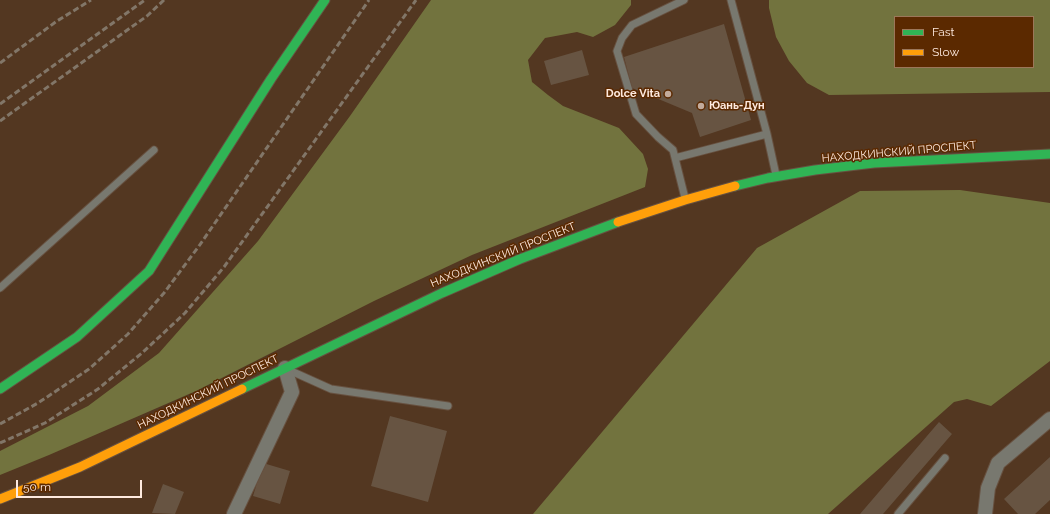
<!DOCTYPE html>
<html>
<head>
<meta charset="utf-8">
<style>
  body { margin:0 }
  #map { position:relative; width:1050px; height:514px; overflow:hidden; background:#533721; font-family:Raleway,sans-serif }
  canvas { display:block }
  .legend { position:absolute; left:894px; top:16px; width:140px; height:52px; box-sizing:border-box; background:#5b2900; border:1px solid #9c7659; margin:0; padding:5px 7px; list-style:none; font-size:12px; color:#feeadf }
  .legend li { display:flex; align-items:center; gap:8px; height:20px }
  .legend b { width:20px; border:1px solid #9c7659 }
  .scale { position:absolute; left:16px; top:480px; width:126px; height:18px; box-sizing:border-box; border:2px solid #feeadf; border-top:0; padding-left:5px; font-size:12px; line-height:14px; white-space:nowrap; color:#feeadf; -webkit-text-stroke:3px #5b2900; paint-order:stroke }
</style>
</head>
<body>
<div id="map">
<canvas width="1050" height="514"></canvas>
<ul class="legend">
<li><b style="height:5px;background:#30b455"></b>Fast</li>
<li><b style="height:5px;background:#ff9f0a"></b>Slow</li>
</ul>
<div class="scale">50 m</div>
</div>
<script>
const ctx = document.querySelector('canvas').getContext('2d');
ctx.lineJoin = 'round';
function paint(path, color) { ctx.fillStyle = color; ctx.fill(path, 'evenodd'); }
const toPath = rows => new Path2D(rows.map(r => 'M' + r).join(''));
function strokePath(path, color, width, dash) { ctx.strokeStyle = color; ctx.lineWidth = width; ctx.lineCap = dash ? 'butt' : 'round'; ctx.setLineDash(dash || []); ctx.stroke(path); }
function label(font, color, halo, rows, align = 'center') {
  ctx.font = font + ' Raleway,sans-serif'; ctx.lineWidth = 3; ctx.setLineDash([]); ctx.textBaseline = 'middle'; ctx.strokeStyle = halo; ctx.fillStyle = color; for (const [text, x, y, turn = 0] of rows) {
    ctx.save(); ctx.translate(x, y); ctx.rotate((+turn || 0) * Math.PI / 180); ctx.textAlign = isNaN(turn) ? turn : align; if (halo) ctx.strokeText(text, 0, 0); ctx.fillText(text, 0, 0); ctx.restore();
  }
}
paint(toPath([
  [431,0,631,0,631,5,615,25,593,37,577,32,545,38,528,60,532,82,548,95,563,106,619,128,643,154,648,169,645,187,472,255,374,301,196,391,49,455,0,475,0,451,88,406,159,353,258,241,350,116],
  [769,0,1050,0,1050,92,829,95,807,83,789,61,776,37,769,8],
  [895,17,1033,17,1033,67,895,67],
  [960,190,1050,203,1050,361,991,406,967,399,954,402,828,514,533,514,757,248,860,191]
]), '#72733e');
paint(toPath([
  [724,24,751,120,700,137,692,113,632,88,624,57],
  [582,50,589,75,551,85,544,61],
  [390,416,447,431,428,502,371,486],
  [939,422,952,434,883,514,860,514],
  [1050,457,1050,500,1035,514,1018,514,1004,499],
  [263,463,290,471,280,504,253,496],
  [163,484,184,492,175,514,152,513]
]), '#675442');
const lane = toPath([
  [684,0,632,25,622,38,617,51,636,114,658,137,673,150,685,198],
  [731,0,767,134,776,175],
  [675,158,767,134],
  [0,288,154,150],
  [291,371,331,389,448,406],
  [898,514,945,458]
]);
const street = toPath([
  [234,514,292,392,285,368],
  [985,514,988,488,998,463,1050,419]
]);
const fast = toPath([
  [735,186,768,178,815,170,874,163,1050,154],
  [0,389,77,337,149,271,271,79,325,0],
  [242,389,442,293,520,259,618,222]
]);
const slow = toPath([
  [618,222,685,200,735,186],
  [0,499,80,467,242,389]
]);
strokePath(lane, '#675140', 9);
strokePath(street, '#675140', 16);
strokePath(fast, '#675140', 11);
strokePath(slow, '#675140', 11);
strokePath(lane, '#78786f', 7);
strokePath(street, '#78786f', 14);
strokePath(fast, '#30b455', 9);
strokePath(slow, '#ff9f0a', 9);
strokePath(toPath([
  [0,63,57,21,91,0],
  [0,104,145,0],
  [0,121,147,16,164,0],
  [0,424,38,403,89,369,128,334,164,293,199,246,369,0],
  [0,443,45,423,98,389,142,353,185,313,224,267,416,0]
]), '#827668', 3, [6, 3]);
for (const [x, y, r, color] of [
  [668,94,4,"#c2ab9c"],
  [701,106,4,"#c2ab9c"]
]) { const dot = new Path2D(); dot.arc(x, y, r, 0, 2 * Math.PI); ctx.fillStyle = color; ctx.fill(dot); strokePath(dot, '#5b2900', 1.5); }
label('bold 11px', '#feeadf', '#5b2900', [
  ["Dolce Vita",660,94],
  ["Юань-Дун",709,106,"left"]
], 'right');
label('11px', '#feeadf', '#5b2900', [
  ["НАХОДКИНСКИЙ ПРОСПЕКТ",899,152,-5],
  ["НАХОДКИНСКИЙ ПРОСПЕКТ",503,255,-22],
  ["НАХОДКИНСКИЙ ПРОСПЕКТ",208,392,-26]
]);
</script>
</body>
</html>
